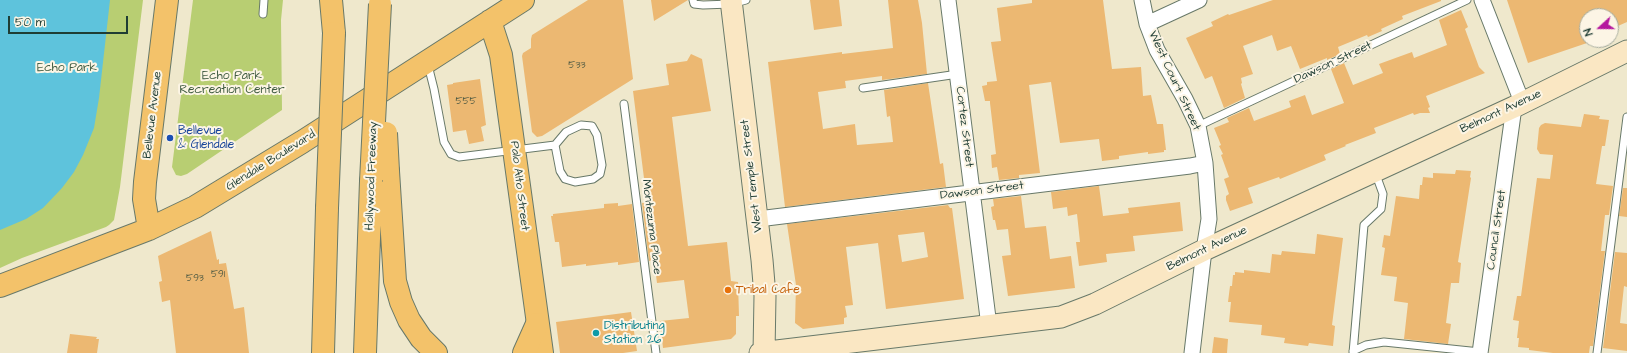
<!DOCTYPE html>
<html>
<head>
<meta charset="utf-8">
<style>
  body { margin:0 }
  #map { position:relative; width:1627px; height:353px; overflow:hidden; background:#efe8cc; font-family:"Architects Daughter",sans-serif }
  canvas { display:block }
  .north { position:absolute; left:1579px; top:8px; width:40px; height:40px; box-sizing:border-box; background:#fcf5e5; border:1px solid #a4ab9e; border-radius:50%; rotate:249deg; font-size:11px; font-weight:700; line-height:16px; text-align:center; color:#1f3d34 }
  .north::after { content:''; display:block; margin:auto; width:14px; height:18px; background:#b5179e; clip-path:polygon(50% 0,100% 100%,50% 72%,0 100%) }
  .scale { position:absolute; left:8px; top:16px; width:120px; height:18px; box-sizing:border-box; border:2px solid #1f3d34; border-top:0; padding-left:5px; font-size:12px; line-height:14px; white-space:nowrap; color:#1f3d34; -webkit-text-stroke:3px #fcf5e5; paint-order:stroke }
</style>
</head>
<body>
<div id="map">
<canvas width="1627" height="353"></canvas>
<div class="north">N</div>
<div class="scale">50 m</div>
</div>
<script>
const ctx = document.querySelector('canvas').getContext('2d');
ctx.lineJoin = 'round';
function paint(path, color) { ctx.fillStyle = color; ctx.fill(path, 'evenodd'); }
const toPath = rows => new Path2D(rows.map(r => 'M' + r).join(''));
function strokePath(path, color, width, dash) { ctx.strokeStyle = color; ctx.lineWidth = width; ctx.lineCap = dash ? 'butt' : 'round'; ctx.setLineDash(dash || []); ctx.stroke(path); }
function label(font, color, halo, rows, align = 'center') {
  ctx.font = font + ' "Architects Daughter",sans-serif'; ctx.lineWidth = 4; ctx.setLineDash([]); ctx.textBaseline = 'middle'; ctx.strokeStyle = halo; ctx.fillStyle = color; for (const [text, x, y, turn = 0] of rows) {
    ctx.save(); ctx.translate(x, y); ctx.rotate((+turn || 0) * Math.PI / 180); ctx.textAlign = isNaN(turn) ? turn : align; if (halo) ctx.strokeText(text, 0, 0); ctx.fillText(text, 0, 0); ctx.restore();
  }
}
paint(toPath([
  [0,0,143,0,120,187,114,220,109,225,106,227,22,258,0,268],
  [193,0,283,0,281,20,282,110,187,174,181,176,176,175,172,167]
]), '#b8ce72');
paint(toPath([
  [0,0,110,0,99,98,94,128,83,155,74,172,62,188,43,208,26,219,0,230]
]), '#5ec3dc');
paint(toPath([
  [588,0,623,0,633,79,542,136,537,137,532,132,522,56,523,53,531,48,531,39,532,35],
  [651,0,688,0,654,21],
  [810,0,839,0,842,26,814,30],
  [888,0,918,0,922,23,927,74,882,80,882,76,845,81,846,88,818,92,823,129,855,124,857,145,893,142,890,116,887,117,884,90,928,83,940,164,943,163,946,187,785,207,768,62,842,52,842,54,893,48],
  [1032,0,1103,0,1112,69,1141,67,1143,96,1151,95,1157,124,1163,124,1166,150,1164,150,1164,152,1148,154,1148,152,1119,156,1119,159,1102,161,1099,139,1060,143,1051,82,1029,85,1040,173,1019,175,1019,178,999,180,997,167,992,168,991,155,996,154,990,103,990,101,985,101,982,86,987,85,987,82,997,81,991,42,1001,41,997,8,1032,3],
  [1273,0,1441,0,1441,1,1402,16,1403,19,1381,29,1382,31,1368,37,1367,35,1338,47,1340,54,1327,60,1327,58,1300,69,1291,46,1277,51,1272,35,1243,46,1253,74,1241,78,1242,83,1241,84,1245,98,1224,108,1212,76,1205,79,1186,38,1213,26,1211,22,1228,14,1229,15],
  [1507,0,1627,0,1627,22,1611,29,1611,16,1587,16,1587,43,1528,63],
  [1461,10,1468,27,1465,29,1479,67,1485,73,1426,96,1430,107,1428,108,1430,113,1420,113,1414,115,1413,113,1382,125,1374,128,1376,133,1345,145,1346,146,1324,155,1326,160,1280,179,1279,177,1248,188,1253,203,1230,211,1226,200,1226,196,1229,194,1224,179,1229,177,1221,155,1223,154,1219,146,1221,145,1214,128,1229,122,1227,118,1249,108,1254,121,1291,107,1289,101,1305,95,1312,115,1344,103,1331,69,1344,63,1353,85,1383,73,1379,64,1412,52,1414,58,1447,45,1439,20],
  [691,54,702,59,711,111,672,117,688,246,727,242,731,281,738,282,739,316,736,316,736,334,731,339,663,348,660,321,689,318,684,280,657,283,654,260,649,261,642,203,647,202,633,91,669,85,666,64,687,61],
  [480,79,486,125,481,127,484,141,469,144,466,130,453,132,447,85,453,84,453,83],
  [1584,114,1600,116,1599,119,1609,120,1605,146,1602,146,1596,184,1613,186,1609,215,1605,215,1601,251,1605,251,1593,346,1590,346,1589,353,1553,353,1529,350,1529,348,1518,347,1519,338,1517,338,1519,321,1513,320,1517,296,1521,296,1537,178,1550,179,1553,155,1540,154,1537,149,1539,128,1541,125,1545,123,1581,127],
  [1456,170,1471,171,1470,177,1471,178,1458,262,1461,263,1459,283,1451,283,1446,323,1451,324,1448,344,1404,339,1408,303,1394,301,1397,277,1381,275,1385,248,1382,247,1384,235,1390,236,1396,196,1419,199,1420,185,1422,185,1423,177,1433,178,1433,173,1455,174],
  [1099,186,1103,216,1129,213,1128,208,1180,202,1183,231,1133,236,1135,251,1106,254,1107,262,1079,266,1076,242,1080,242,1077,214,1068,216,1067,207,1053,209,1051,192],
  [1623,188,1627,188,1627,217,1619,216],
  [1021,196,1025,228,1046,226,1050,259,1071,256,1075,288,1008,296,1002,256,1011,255,1008,229,997,230,995,220,993,220,991,207,994,206,993,199],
  [618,203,618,206,632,204,639,262,618,265,618,262,586,266,586,264,562,267,559,242,555,242,551,216,553,216,553,214,604,208,604,204],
  [948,205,950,208,952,208,964,299,886,309,878,243,846,247,853,305,845,306,847,317,844,318,844,324,803,329,795,323,796,285,787,224],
  [924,232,928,257,902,262,898,235],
  [211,231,217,260,219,259,219,264,226,263,234,309,244,307,249,353,176,353,170,300,162,302,159,282,162,281,158,256],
  [1317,234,1343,238,1332,325,1335,326,1333,346,1309,343,1308,346,1284,343,1285,338,1261,335,1262,325,1229,322,1231,302,1228,302,1230,286,1232,286,1233,275,1235,275,1235,272,1244,273,1244,270,1270,273,1272,254,1281,255,1282,251,1315,254],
  [1615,252,1627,253,1627,287,1624,286,1620,323,1627,324,1627,351,1603,348],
  [631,312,637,351,623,353,560,353,556,322],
  [70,334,97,337,96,339,99,339,97,353,67,353],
  [1214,337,1228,339,1227,353,1212,353]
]), '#ecb872');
const lane = toPath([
  [693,0,694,4,703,5,731,4,746,0],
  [263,14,264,0],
  [428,65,434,89,444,142,451,154,459,157,555,145,566,132,581,125,592,126,597,135,602,165,600,174,593,179,575,182,565,179,560,171,555,145],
  [863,88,958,74],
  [624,104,656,353],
  [1198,126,1467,0],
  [1353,351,1366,345,1384,342,1480,352],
  [1353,353,1364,225,1381,209,1383,194,1375,172],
  [1597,353,1627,117]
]);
const street = toPath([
  [948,0,989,326],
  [1142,0,1147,24,1157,50,1185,99,1198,126,1205,163,1209,219,1204,250,1192,353],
  [1482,0,1522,102],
  [1147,24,1199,0],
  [758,219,1190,166,1205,163],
  [1480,353,1514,107]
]);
const secondary = toPath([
  [731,0,762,260,765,296,764,353],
  [760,353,1061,317,1095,304,1204,250,1514,107,1627,51]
]);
const primary = toPath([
  [490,21,501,55,542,353],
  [149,229,144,199,145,182,167,0],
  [0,286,149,229,195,207,302,142,523,0]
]);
const highway = toPath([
  [331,0,334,33],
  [388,171,395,281,401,302,409,320,421,338,436,353],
  [323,353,327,208],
  [365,353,371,181],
  [524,353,537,324]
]);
strokePath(lane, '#687969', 9);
strokePath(street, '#687969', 17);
strokePath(secondary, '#687969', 23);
strokePath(primary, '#687969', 24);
strokePath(highway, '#687969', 24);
strokePath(lane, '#fff', 7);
strokePath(street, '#fff', 15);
strokePath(secondary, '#fae7c3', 21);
strokePath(primary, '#f3c26a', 22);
strokePath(highway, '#f3c26a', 22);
const highwayBridge = toPath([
  [386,133,388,171],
  [371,181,380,4],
  [327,208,334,33]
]);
strokePath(highwayBridge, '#687969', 24, []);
strokePath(highwayBridge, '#f3c26a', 22);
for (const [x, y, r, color] of [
  [170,138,4,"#1a4fb4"],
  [728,290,4,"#e8710a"],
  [596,333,4,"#0f9aa8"]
]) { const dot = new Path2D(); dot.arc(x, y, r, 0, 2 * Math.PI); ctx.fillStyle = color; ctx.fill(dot); strokePath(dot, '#fcf5e5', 1.5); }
label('10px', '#525c44', null, [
  ["533",577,66],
  ["555",466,102],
  ["591",218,275],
  ["593",195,279]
]);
label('12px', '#1f3d34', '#fcf5e5', [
  ["Dawson Street",1333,63,-25],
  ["West Court Street",1174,81,65],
  ["Belmont Avenue",1501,112,-25],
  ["Bellevue Avenue",153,115,-83],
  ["Cortez Street",964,127,83],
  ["Glendale Boulevard",271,161,-32],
  ["Hollywood Freeway",372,176,-88],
  ["West Temple Street",752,176,-97],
  ["Palo Alto Street",519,186,83],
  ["Dawson Street",982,191,-7],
  ["Montezuma Place",651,227,83],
  ["Council Street",1497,230,-82],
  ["Belmont Avenue",1207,249,-26]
]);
label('12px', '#3e5a40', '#fcf5e5', [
  ["Echo Park",67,68],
  ["Echo Park",232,76],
  ["Recreation Center",232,90]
]);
label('12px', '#164399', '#fcf5e5', [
  ["Bellevue",178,131],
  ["& Glendale",178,145]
], 'left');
label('12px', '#c56008', '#fcf5e5', [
  ["Tribal Cafe",736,290]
], 'left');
label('12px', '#0d838f', '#fcf5e5', [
  ["Distributing",604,326],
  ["Station 26",604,340]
], 'left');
</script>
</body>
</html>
